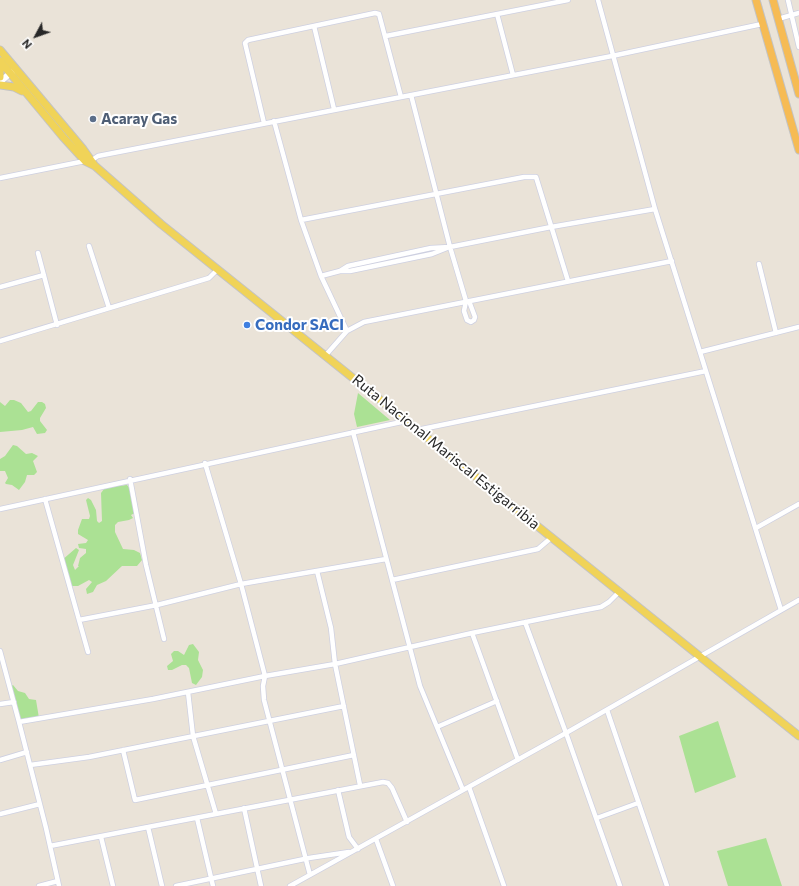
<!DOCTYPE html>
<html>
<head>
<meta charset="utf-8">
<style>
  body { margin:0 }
  #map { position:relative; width:799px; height:886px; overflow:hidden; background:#eae3d8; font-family:Commissioner,sans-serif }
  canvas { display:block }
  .north { position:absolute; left:16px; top:16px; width:40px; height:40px; -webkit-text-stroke:3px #fff; paint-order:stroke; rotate:229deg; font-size:11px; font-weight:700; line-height:16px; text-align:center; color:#272727 }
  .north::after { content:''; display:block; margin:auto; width:14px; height:18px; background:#272727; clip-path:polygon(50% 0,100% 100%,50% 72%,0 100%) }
</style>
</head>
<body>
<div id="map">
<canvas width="799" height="886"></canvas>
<div class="north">N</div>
</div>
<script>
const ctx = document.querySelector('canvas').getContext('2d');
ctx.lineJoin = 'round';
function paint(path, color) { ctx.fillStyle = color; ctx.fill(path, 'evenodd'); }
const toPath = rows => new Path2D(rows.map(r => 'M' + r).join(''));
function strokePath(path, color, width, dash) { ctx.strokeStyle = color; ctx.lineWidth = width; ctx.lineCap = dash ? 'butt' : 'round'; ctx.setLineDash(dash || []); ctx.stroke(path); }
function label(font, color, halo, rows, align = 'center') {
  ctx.font = font + ' Commissioner,sans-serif'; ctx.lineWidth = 4; ctx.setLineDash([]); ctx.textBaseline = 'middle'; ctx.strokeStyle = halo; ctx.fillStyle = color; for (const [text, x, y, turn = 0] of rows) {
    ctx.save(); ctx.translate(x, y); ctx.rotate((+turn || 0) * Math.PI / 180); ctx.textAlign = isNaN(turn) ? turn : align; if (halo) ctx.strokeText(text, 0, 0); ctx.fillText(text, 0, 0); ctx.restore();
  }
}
paint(toPath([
  [358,393,390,420,357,427,354,414],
  [10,400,14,400,21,403,28,412,31,411,38,402,42,402,45,404,46,408,40,418,40,421,47,430,45,433,37,434,33,427,22,430,0,432,0,402,5,406],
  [13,445,17,446,26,454,32,453,38,456,33,461,37,472,34,475,27,475,25,482,19,490,12,485,6,484,5,483,8,478,5,471,0,471,0,459,5,456],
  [127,485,136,496,137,512,131,515,133,518,129,520,118,522,115,525,115,532,123,549,134,550,140,553,142,560,137,566,122,566,106,581,97,585,93,592,87,594,86,589,92,582,89,580,78,586,70,586,62,568,61,561,76,548,79,550,73,565,75,570,79,566,78,566,80,558,86,553,86,549,79,548,78,544,86,543,88,540,78,534,78,530,82,519,89,519,90,516,86,500,88,498,91,500,96,510,97,521,99,523,102,521,101,493,104,489,107,487],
  [193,644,199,652,198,660,203,670,202,677,196,685,192,683,189,668,186,665,182,665,172,670,168,670,167,666,173,661,171,654,174,651,178,651,184,655,189,645],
  [13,685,18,691,25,693,29,699,36,700,39,718,37,721,23,724,19,719,8,690,9,687],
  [718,721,736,777,695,793,679,736],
  [766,838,782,886,728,886,717,851]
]), '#abe194');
const minor = toPath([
  [788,0,799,47],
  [497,14,513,75],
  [778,19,799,13],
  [314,26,334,109],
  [386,36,568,0],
  [411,95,450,247,466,301,464,311,467,320,471,322,474,320,475,317,469,301],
  [274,121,301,220,321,276,347,331],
  [264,123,245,43,248,40,375,13,379,14,401,97],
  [92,160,98,156,612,56,762,24],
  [0,178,85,161],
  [655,209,781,610],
  [301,220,524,177,536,177,568,281],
  [89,246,109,308],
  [38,253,57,325],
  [759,264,776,333],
  [340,271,350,271,432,254,447,248],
  [321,276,340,271,348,266,431,248,450,247,551,227,655,209,598,0],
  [0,287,44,275],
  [0,341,209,278,217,270],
  [700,352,799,327],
  [325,356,347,331,364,322,672,261],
  [417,430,706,371],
  [353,432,420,686,463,790],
  [205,463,241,584,265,676,263,686,264,700,310,875],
  [130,479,146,565,164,639],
  [45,499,88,652],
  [0,509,406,421],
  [756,528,799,504],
  [317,571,331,628,335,664,360,785],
  [392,580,538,549,552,537],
  [79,620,157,605,241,584,386,559],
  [525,622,566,733,620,886],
  [472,633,518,760],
  [0,651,19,722,153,699,265,676,335,664,472,633,580,611,601,607,609,602,620,591],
  [188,692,193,736,216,814],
  [0,704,14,702],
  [607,710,667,886],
  [19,722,46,828,59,886],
  [437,727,497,701],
  [123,750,135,800,354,755],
  [0,760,27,752],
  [30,765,89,757,344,706],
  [469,787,504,886],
  [338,790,349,837,358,849],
  [244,808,261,886],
  [0,814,40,804],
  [197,818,213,886],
  [597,818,638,803],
  [101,837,113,886],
  [376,839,393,886],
  [50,846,148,827],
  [39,886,58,881],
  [162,886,148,827,383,782,388,783,392,788,407,822],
  [176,886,309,858,349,852],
  [290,886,566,733,799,600]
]);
const secondary = toPath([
  [0,82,13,71]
]);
const primary = toPath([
  [0,50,83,149,95,166],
  [0,61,63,137,85,161,95,166,161,224,799,736],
  [0,64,0,77],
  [0,85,14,87,22,91]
]);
const trunk = toPath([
  [756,0,799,150],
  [773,0,799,94]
]);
strokePath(minor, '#ced0e1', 6);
strokePath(secondary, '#ced0e1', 8);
strokePath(primary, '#c3c3c3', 9);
strokePath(trunk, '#c3c3c3', 9);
strokePath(minor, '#fff', 4.5);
strokePath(secondary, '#fff', 6);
strokePath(primary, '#f0d358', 7);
strokePath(trunk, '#f6bb54', 7);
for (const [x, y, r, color] of [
  [93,119,4,"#5c6f8a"],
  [247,325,4,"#3f7fe0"]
]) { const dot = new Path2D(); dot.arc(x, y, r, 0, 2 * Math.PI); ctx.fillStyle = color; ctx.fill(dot); strokePath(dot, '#fff', 1.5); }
label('bold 15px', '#4e5e75', '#fff', [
  ["Acaray Gas",101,119]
], 'left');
label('bold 15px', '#366cbe', '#fff', [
  ["Condor SACI",255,325]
], 'left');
label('15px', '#272727', '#fff', [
  ["Ruta Nacional Mariscal Estigarribia",446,452,39]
]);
</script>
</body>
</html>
